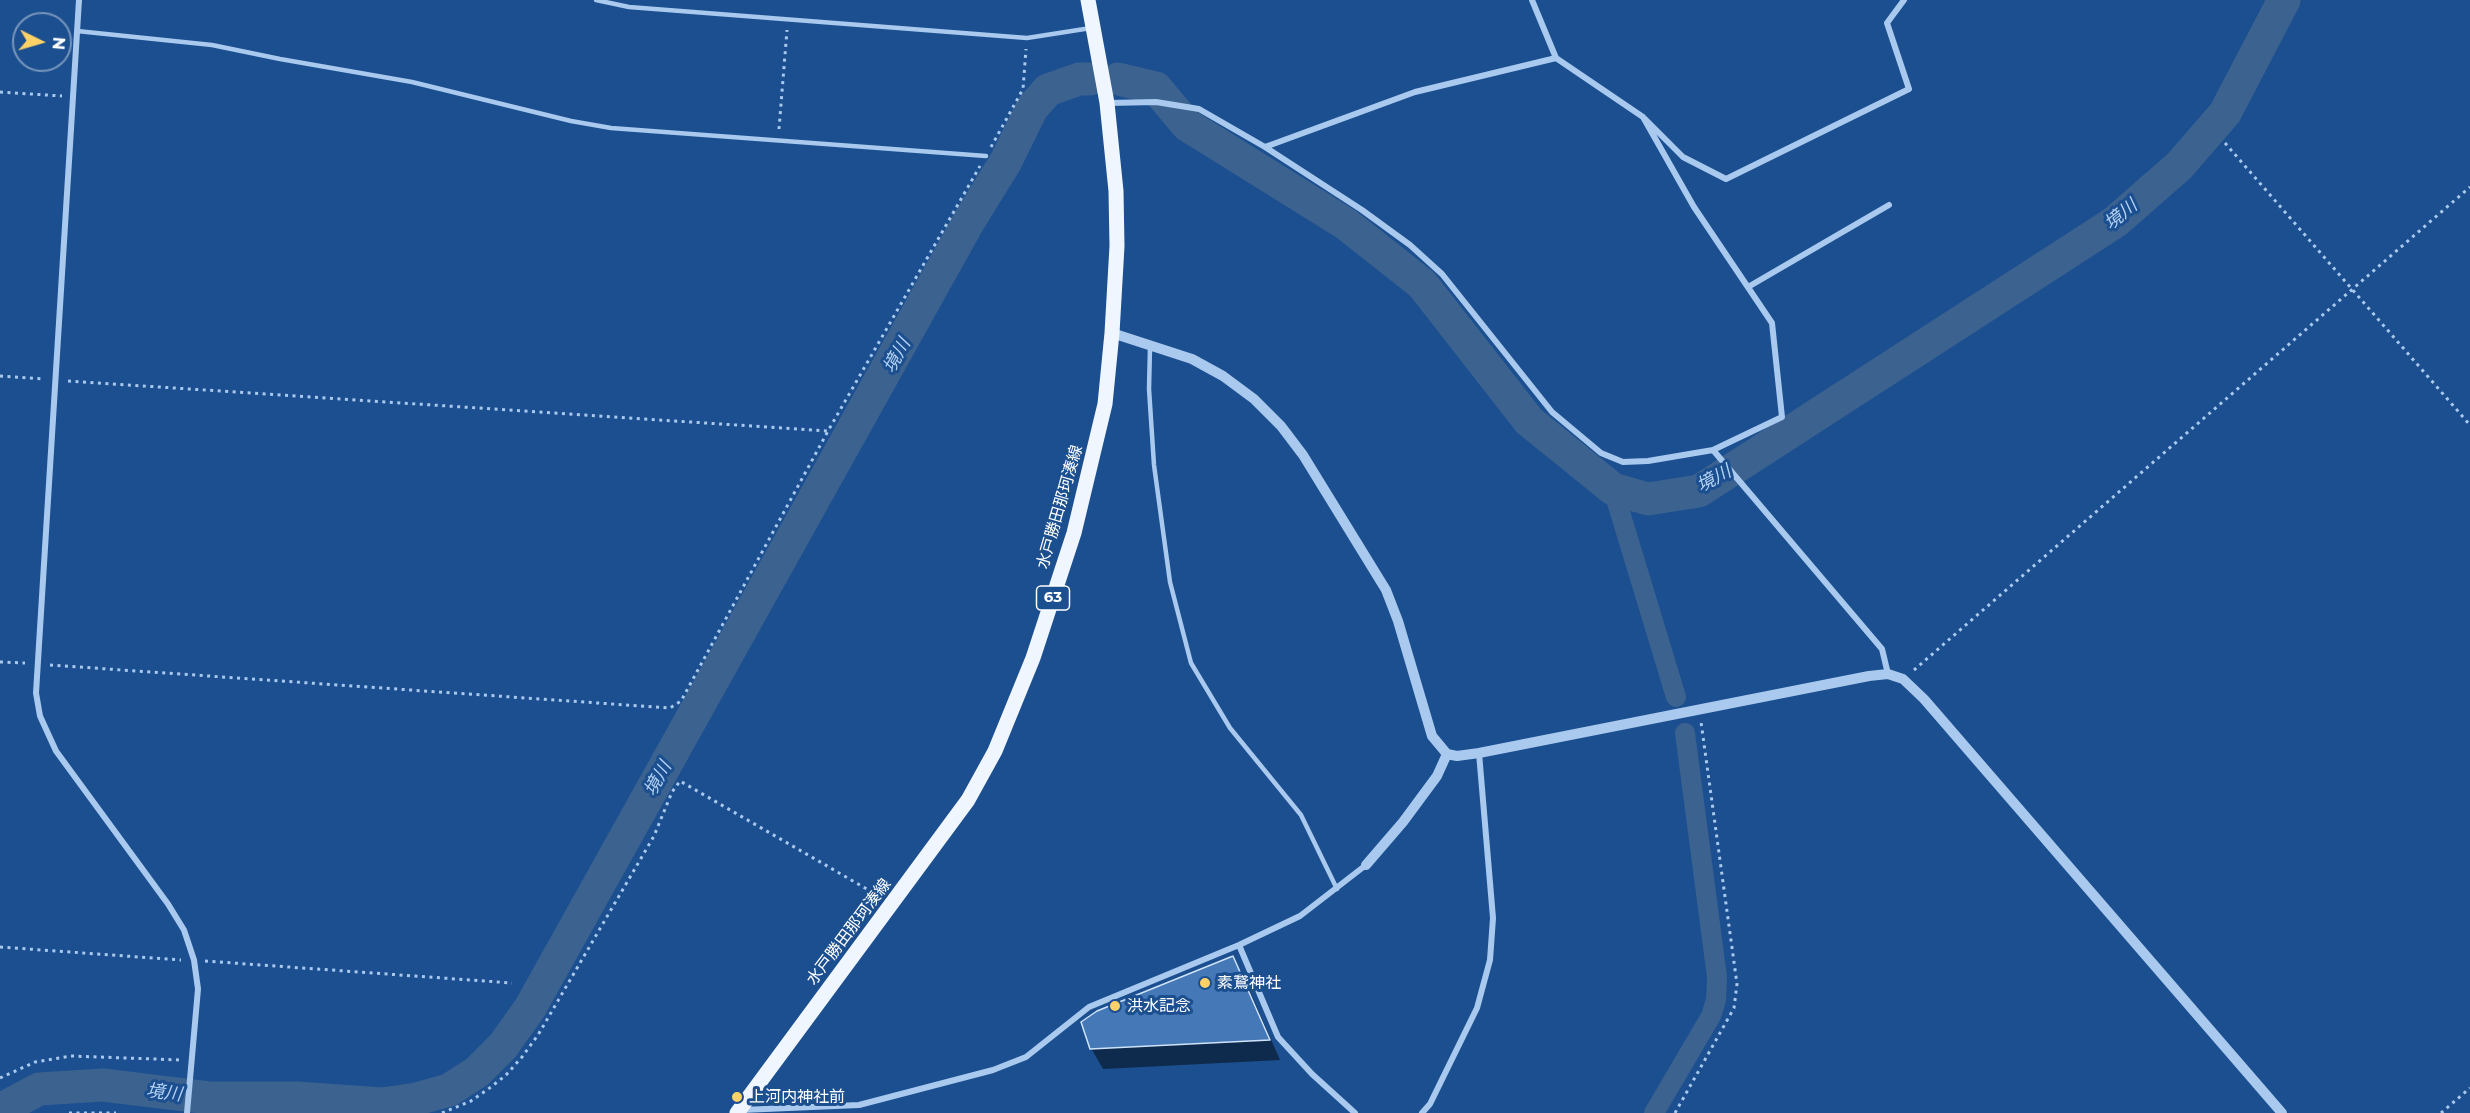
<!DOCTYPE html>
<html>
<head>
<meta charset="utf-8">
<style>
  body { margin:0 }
  #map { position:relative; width:2470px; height:1113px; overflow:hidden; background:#1b4f8f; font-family:Montserrat,sans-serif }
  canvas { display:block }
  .north { position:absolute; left:12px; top:12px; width:60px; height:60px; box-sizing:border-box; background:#1b4f8f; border:2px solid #7695bc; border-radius:50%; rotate:95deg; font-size:16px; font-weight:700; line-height:24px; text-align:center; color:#fff }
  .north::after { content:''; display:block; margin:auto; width:21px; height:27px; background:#ffd166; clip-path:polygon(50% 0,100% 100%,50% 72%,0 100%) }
</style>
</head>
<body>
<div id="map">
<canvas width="2470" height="1113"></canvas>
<div class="north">N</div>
</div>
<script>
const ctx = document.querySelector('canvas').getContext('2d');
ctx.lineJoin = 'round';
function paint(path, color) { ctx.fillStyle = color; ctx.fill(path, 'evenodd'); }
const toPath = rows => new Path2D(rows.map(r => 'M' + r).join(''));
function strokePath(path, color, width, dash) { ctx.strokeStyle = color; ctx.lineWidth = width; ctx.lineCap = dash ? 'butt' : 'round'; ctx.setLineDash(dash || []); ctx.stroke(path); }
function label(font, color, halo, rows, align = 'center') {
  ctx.font = font + ' Montserrat,"Noto Sans JP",sans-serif'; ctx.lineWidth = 6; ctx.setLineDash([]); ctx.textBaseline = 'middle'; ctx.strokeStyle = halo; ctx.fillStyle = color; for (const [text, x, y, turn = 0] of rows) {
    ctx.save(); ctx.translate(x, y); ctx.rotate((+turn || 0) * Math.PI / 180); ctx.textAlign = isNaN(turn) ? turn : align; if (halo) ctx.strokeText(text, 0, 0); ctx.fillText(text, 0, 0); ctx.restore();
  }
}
paint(toPath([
  [1232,958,1244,978,1280,1060,1103,1069,1091,1048]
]), '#0007');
strokePath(toPath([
  [1613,489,1676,697],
  [1654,1113,1711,1016,1716,1000,1717,977,1685,733]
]), '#3c6290', 20);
strokePath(toPath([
  [1118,79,1156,88,1187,125,1346,224,1422,284,1529,421,1613,489,1648,499,1699,491,2115,222,2179,166,2225,113,2284,0],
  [0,1110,39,1089,103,1085,209,1098,297,1098,382,1104,417,1099,449,1090,477,1072,503,1046,530,1008,969,221,1006,161,1032,108,1048,90,1079,79,1090,79]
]), '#3c6290', 33);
const building = toPath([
  [1233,956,1270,1040,1090,1049,1081,1022,1097,1011,1233,956]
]);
paint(building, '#4478b7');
strokePath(building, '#cfe3fa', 1.5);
strokePath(toPath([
  [0,92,62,96],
  [779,129,787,30],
  [2225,143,2470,425],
  [991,147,1023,89,1026,49],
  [0,376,43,379],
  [68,381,827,431],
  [0,662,25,663],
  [50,665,670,708,681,701,828,431,980,166],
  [1914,670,2470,187],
  [0,947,181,960],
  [205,961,512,983],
  [0,1078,35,1062,71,1056,181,1060],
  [69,1113,116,1113],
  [442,1113,471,1101,491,1087,506,1075,522,1057,538,1035,654,836,672,792,680,781,879,896],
  [1675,1113,1734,1008,1737,984,1701,722],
  [2441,1113,2470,1088]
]), '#a9c9ee', 3, [3, 4.5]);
strokePath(toPath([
  [596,0,629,7,1027,38,1091,28],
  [77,31,212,45,280,59,412,82,571,121,611,128,986,156],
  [1150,347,1149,389,1154,465,1170,582,1191,663,1230,728,1301,815,1337,889]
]), '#a9c9ee', 4.5);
strokePath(toPath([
  [79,0,36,693,40,716,56,751,168,904,184,930,194,960,198,989,187,1113],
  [1532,0,1556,58,1643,117,1683,157,1726,179,1909,89,1887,23,1904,0],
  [1108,103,1156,102,1199,109,1265,147,1362,210,1410,245,1442,274,1552,412,1601,453,1623,462,1648,461,1713,450,1782,417,1772,323,1694,207,1643,117],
  [1265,147,1415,92,1556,58],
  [1748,287,1889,205],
  [1713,450,1882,649,1888,674],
  [1239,945,1278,1037,1312,1074,1355,1113],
  [742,1110,859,1105,993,1070,1026,1057,1089,1007,1239,945,1300,916,1366,865],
  [1422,1113,1430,1104,1477,1008,1490,960,1493,918,1479,753]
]), '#a9c9ee', 6);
strokePath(toPath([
  [1112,333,1192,359,1223,376,1254,399,1281,426,1303,455,1386,590,1398,621,1432,736,1447,754,1457,756,1479,753,1869,676,1888,674,1903,679,1924,699,2282,1113],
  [1366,865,1403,822,1437,776,1447,754]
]), '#a9c9ee', 10);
strokePath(toPath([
  [737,1113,968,800,995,751,1033,658,1074,533,1105,404,1112,333,1117,246,1116,191,1107,103,1088,0]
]), '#f0f6ff', 15);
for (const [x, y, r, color] of [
  [1205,983,6,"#ffd166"],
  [1115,1006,6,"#ffd166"],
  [737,1097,6,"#ffd166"]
]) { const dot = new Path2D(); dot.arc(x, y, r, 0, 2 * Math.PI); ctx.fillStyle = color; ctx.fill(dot); strokePath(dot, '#1b4f8f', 2); }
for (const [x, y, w] of [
  [1053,598,33]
]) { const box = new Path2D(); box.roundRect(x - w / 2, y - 12, w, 24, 4.5); ctx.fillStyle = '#1b4f8f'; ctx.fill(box); strokePath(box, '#fff', 1.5); }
label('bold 15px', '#fff', null, [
  ["63",1053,598]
]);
label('16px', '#fff', '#1b4f8f', [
  ["水戸勝田那珂湊線",1060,507,-74],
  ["水戸勝田那珂湊線",849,932,-53]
]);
label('16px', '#fff', '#1b4f8f', [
  ["素鵞神社",1217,983],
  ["洪水記念",1127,1006],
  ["上河内神社前",749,1097]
], 'left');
label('italic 18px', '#b5d3f5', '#1b4f8f', [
  ["境川",2121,215,-39],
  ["境川",897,356,-61],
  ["境川",1714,479,-29],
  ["境川",658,779,-61],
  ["境川",164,1093,7]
]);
</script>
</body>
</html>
